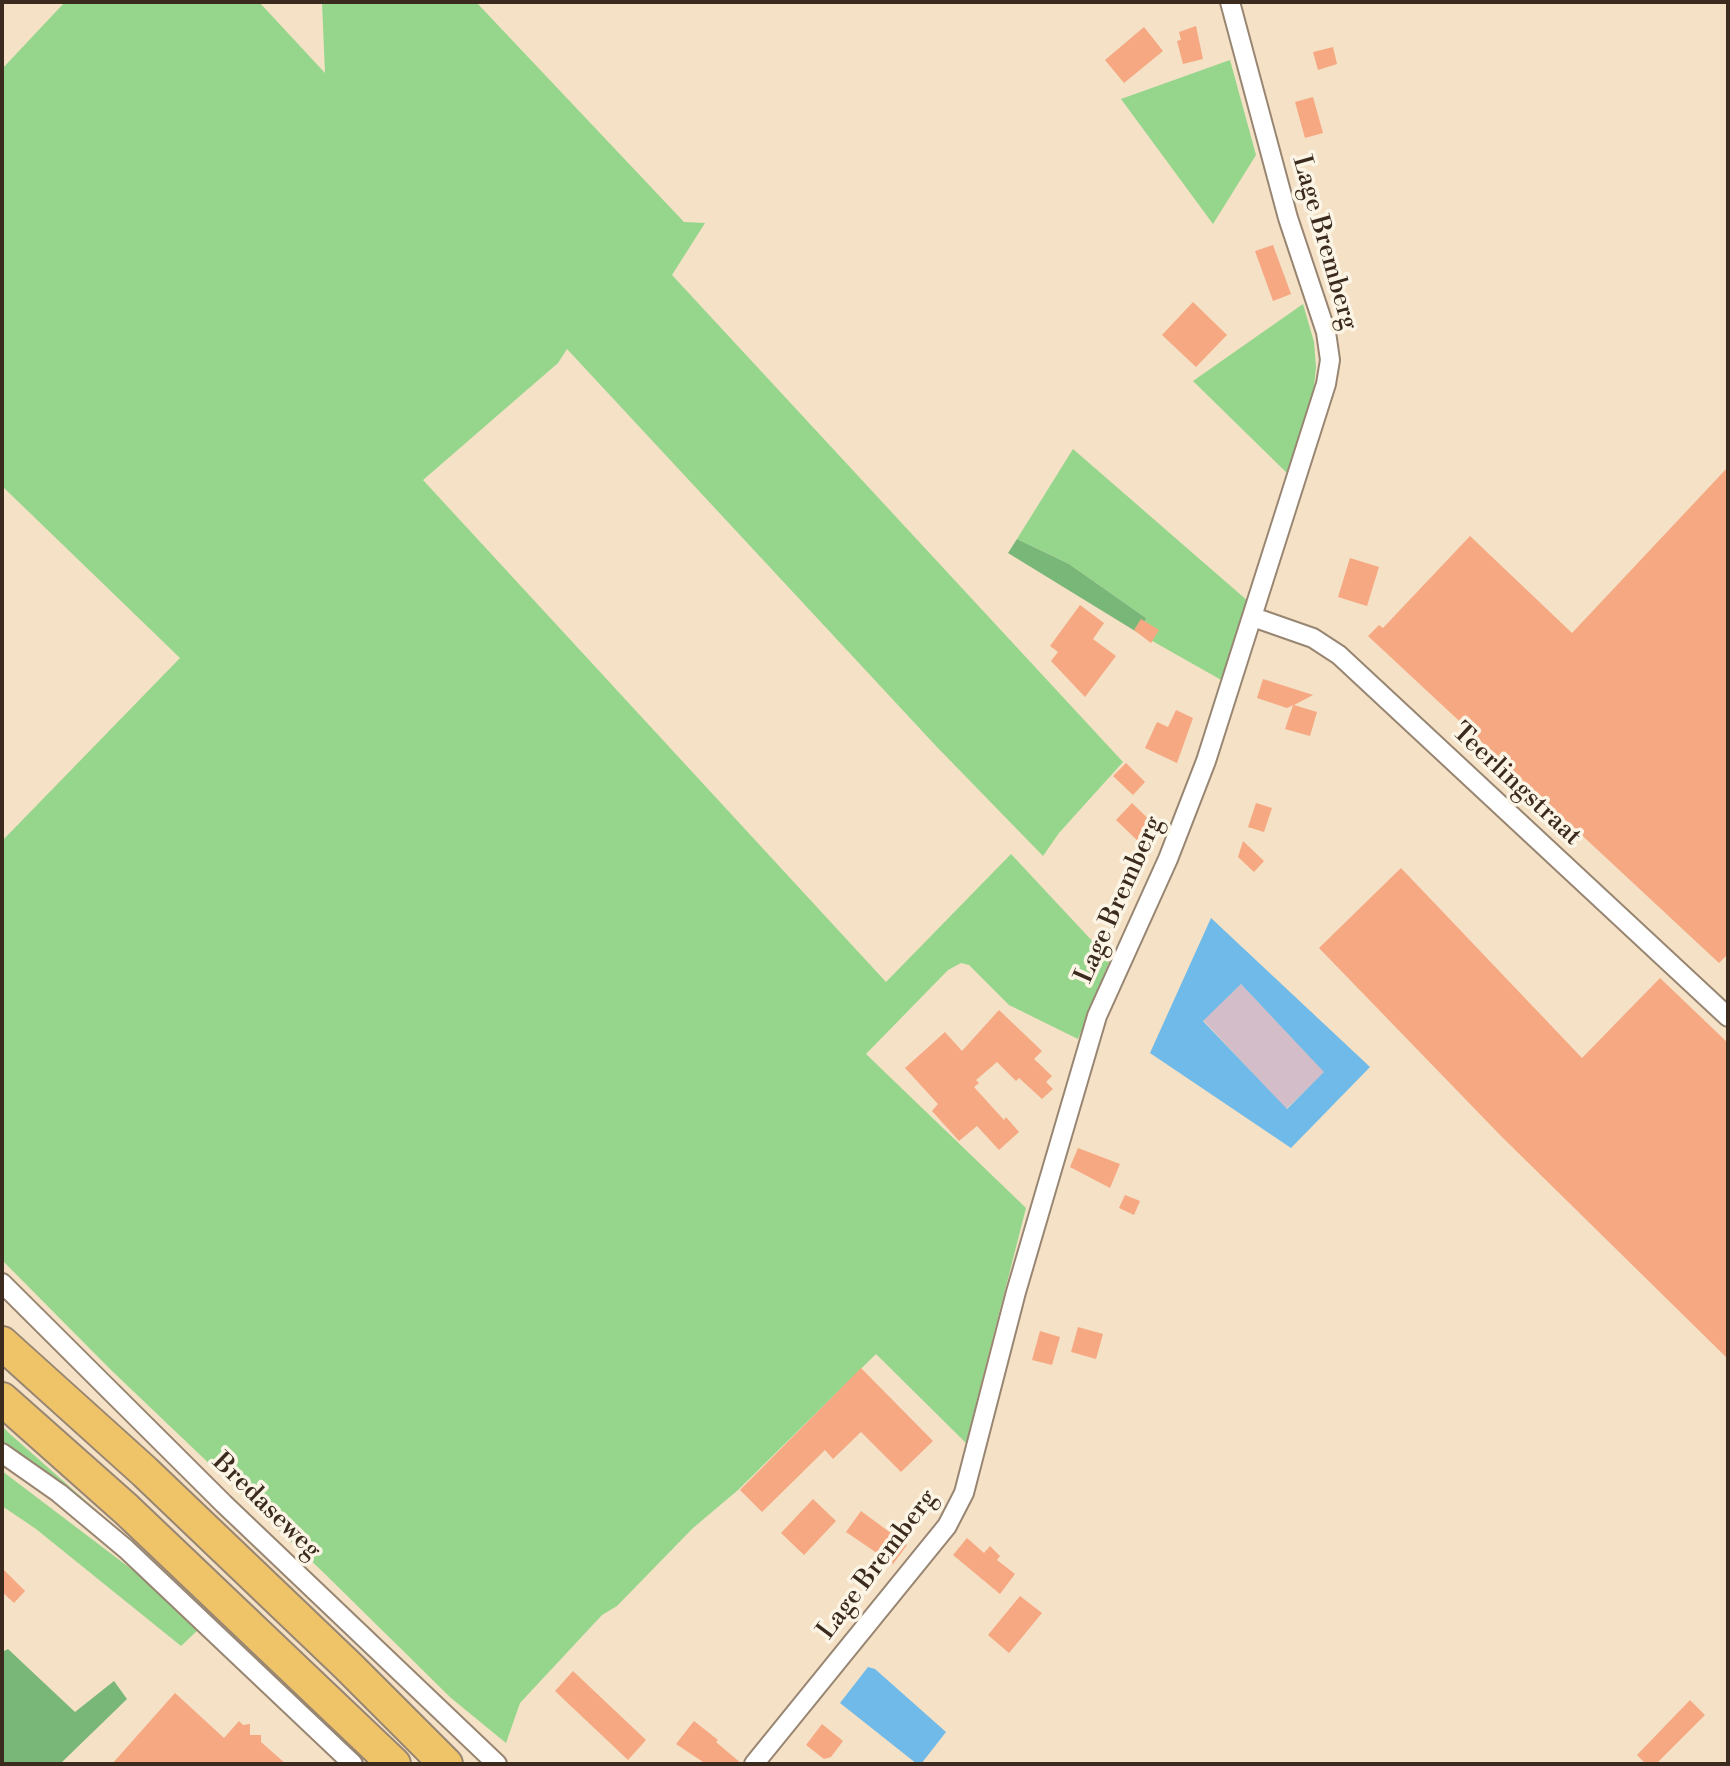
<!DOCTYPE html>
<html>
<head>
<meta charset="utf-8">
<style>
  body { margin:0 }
  #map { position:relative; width:1730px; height:1766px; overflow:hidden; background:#f4e1c6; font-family:"Libre Bodoni",serif }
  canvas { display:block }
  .frame { position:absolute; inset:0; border:4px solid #3b2a1e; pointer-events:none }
</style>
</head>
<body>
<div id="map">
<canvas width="1730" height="1766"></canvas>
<div class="frame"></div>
</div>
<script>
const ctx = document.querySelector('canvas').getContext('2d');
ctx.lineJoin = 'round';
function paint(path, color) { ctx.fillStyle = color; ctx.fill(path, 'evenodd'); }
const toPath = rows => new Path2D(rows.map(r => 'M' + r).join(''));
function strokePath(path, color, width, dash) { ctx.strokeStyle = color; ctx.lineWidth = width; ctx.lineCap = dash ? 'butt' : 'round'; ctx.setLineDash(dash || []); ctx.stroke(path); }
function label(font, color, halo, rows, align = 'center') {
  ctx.font = font + ' "Libre Bodoni",serif'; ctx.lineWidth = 7; ctx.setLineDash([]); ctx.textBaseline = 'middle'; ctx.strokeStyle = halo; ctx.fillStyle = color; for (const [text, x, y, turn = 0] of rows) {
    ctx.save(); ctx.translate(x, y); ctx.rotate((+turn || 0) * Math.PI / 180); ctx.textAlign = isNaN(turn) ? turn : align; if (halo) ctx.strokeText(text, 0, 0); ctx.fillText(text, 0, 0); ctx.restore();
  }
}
paint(toPath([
  [1241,984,1325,1072,1286,1109,1203,1020]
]), '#d2bdc8');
paint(toPath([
  [65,2,259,2,325,73,322,2,476,2,684,222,705,223,672,275,1123,762,1059,833,1043,856,936,746,567,349,558,363,423,480,886,982,1011,854,1110,960,1078,1039,1009,1005,969,965,961,963,948,970,866,1054,1026,1208,966,1443,876,1354,738,1490,693,1528,617,1606,602,1615,520,1703,506,1743,451,1698,325,1574,111,1370,2,1260,2,841,180,658,2,486,2,69],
  [1230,60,1256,155,1213,224,1121,99],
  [1303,304,1314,342,1316,367,1312,406,1290,476,1193,381],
  [1073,449,1249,602,1223,681,1140,634,1146,618,1069,564,1017,539],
  [2,1426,10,1434,147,1555,2,1445],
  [2,1471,159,1590,199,1629,181,1646,36,1529,2,1506]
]), '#95d68c');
paint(toPath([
  [1017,539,1069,564,1146,618,1140,634,1008,553],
  [8,1649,75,1712,114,1681,127,1699,60,1764,2,1764,2,1652]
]), '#78b778');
paint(toPath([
  [1211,918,1370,1067,1291,1148,1150,1053],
  [1241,984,1324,1072,1287,1109,1203,1021],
  [868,1667,875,1669,946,1732,921,1764,917,1764,840,1703]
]), '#6fbae8');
paint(toPath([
  [1196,26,1203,59,1183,64,1177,41,1181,40,1179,32],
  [1144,27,1163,51,1124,83,1105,60],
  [1333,47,1337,64,1318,70,1313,52],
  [1313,97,1323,133,1305,138,1295,102],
  [1273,245,1291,294,1273,301,1255,251],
  [1193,302,1227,335,1196,367,1162,335],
  [1728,467,1728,954,1719,963,1368,636,1379,625,1383,628,1470,536,1572,633],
  [1350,558,1379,567,1367,606,1338,597],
  [1080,605,1104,623,1093,639,1116,656,1085,697,1051,661,1058,652,1050,646],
  [1141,619,1159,630,1151,643,1134,630],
  [1263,679,1313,695,1294,705,1317,712,1310,736,1285,729,1293,705,1287,708,1257,698],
  [1176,710,1193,718,1177,763,1145,748,1157,722,1168,727],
  [1126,763,1145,782,1133,795,1113,776],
  [1132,803,1159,829,1143,846,1116,820],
  [1256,803,1272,808,1264,832,1248,827],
  [1243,841,1264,861,1254,872,1238,857],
  [1401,868,1582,1058,1660,978,1728,1043,1728,1359,1501,1136,1319,948],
  [999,1010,1042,1051,1034,1059,1052,1076,1046,1082,1053,1089,1042,1099,1019,1078,1016,1081,997,1062,976,1080,979,1083,974,1087,1004,1120,1006,1117,1019,1132,999,1150,977,1126,959,1141,932,1111,938,1104,905,1068,945,1032,962,1051],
  [1078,1148,1120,1164,1110,1188,1070,1167],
  [1125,1195,1140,1201,1134,1215,1119,1208],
  [1078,1327,1103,1334,1096,1359,1071,1352],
  [1040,1331,1060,1337,1052,1365,1032,1360],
  [861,1368,933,1441,901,1472,861,1432,833,1459,825,1450,762,1512,740,1490],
  [813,1499,836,1521,804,1555,781,1533],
  [861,1511,907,1545,893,1564,846,1532],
  [967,1538,984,1553,990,1546,1000,1556,997,1560,1015,1574,1000,1594,953,1555],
  [2,1568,25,1591,14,1603,2,1592],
  [1020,1596,1042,1613,1009,1653,988,1635],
  [573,1671,646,1740,628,1760,555,1691],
  [175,1693,224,1738,239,1721,243,1725,250,1724,250,1735,261,1735,261,1742,286,1764,112,1764],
  [1690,1700,1705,1715,1656,1764,1646,1764,1637,1755],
  [694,1721,718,1740,716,1742,742,1764,706,1764,676,1744],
  [822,1724,843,1741,831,1757,824,1759,806,1745]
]), '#f6a882');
const minor = toPath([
  [1253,617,1313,638,1339,655,1728,1017],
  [2,1283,224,1504,497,1764],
  [2,1453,59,1493,126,1549,353,1764],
  [754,1764,947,1526,964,1493,1016,1292,1097,1016,1168,859,1206,761,1326,384,1330,360,1326,332,1288,218,1230,2]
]);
const motorway = toPath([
  [2,1343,145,1472,348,1666,446,1764],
  [2,1399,126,1509,394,1764]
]);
strokePath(minor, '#988672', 22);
strokePath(motorway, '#988672', 36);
strokePath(minor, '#fff', 18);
strokePath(motorway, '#efc469', 32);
label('26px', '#3b2a1e', '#fcf5e5', [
  ["Lage Bremberg",1324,243,74],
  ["Teerlingstraat",1516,785,43],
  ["Lage Bremberg",1120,900,-66],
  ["Bredaseweg",266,1507,44],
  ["Lage Bremberg",878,1565,-53]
]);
</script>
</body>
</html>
